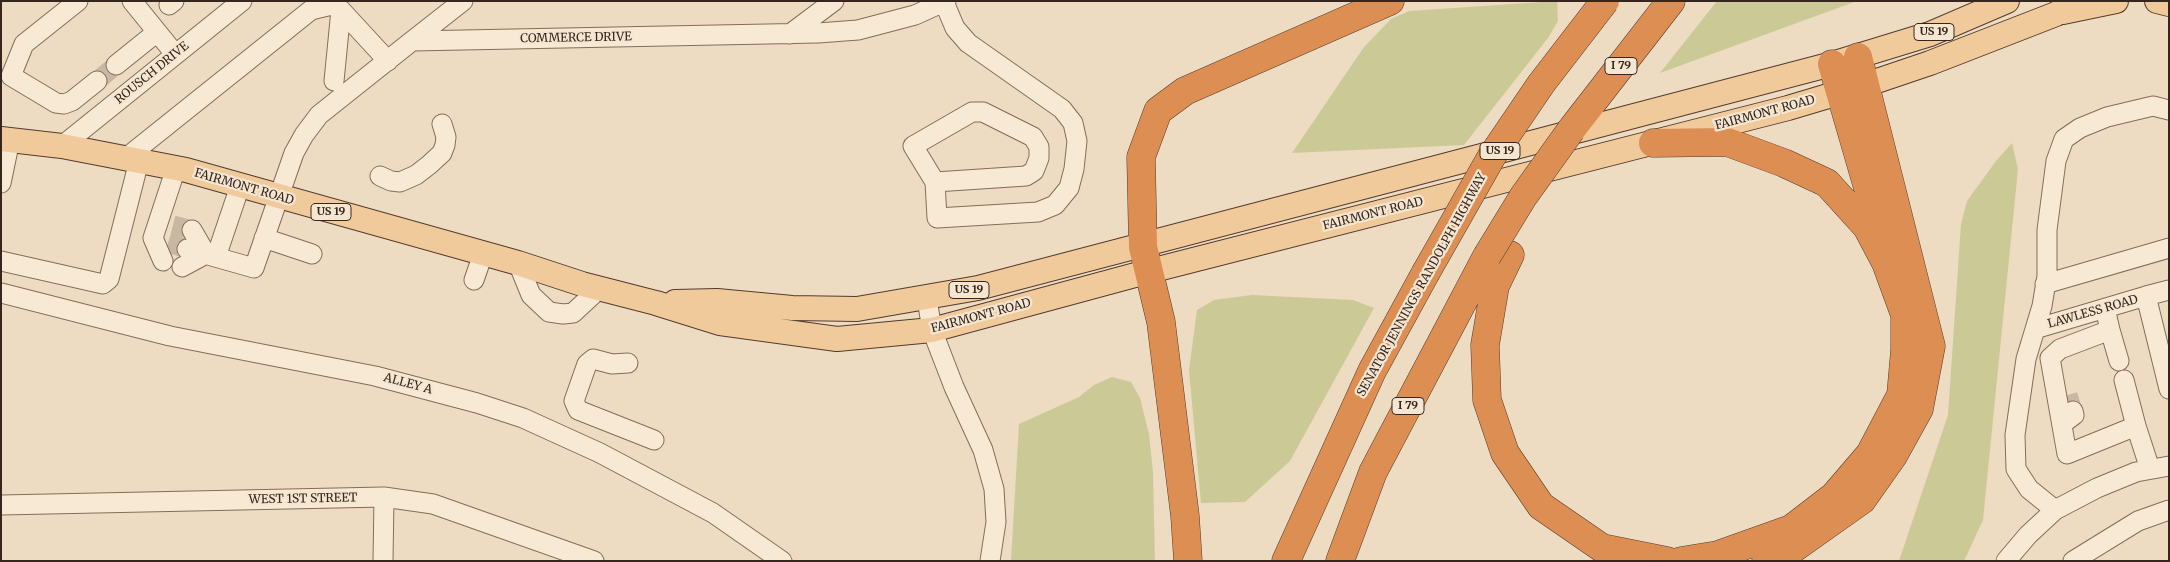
<!DOCTYPE html>
<html>
<head>
<meta charset="utf-8">
<style>
  body { margin:0 }
  #map { position:relative; width:2170px; height:562px; overflow:hidden; background:#eddbc2; font-family:Merriweather,serif }
  canvas { display:block }
  .frame { position:absolute; inset:0; border:2px solid #36261d; pointer-events:none }
</style>
</head>
<body>
<div id="map">
<canvas width="2170" height="562"></canvas>
<div class="frame"></div>
</div>
<script>
const ctx = document.querySelector('canvas').getContext('2d');
ctx.lineJoin = 'round';
function paint(path, color) { ctx.fillStyle = color; ctx.fill(path, 'evenodd'); }
const toPath = rows => new Path2D(rows.map(r => 'M' + r).join(''));
function strokePath(path, color, width, dash) { ctx.strokeStyle = color; ctx.lineWidth = width; ctx.lineCap = dash ? 'butt' : 'round'; ctx.setLineDash(dash || []); ctx.stroke(path); }
function label(font, color, halo, rows, align = 'center') {
  ctx.font = font + ' Merriweather,serif'; ctx.lineWidth = 4.5; ctx.setLineDash([]); ctx.textBaseline = 'middle'; ctx.strokeStyle = halo; ctx.fillStyle = color; for (const [text, x, y, turn = 0] of rows) {
    ctx.save(); ctx.translate(x, y); ctx.rotate((+turn || 0) * Math.PI / 180); ctx.textAlign = isNaN(turn) ? turn : align; if (halo) ctx.strokeText(text, 0, 0); ctx.fillText(text, 0, 0); ctx.restore();
  }
}
paint(toPath([
  [1557,1,1558,21,1548,38,1464,145,1292,153,1364,47,1391,19,1409,11],
  [1717,1,1857,1,1660,73],
  [2012,143,2018,169,1983,520,1964,561,1899,561,1948,415,1961,224,1967,201,1996,161],
  [1252,295,1353,300,1374,308,1290,461,1245,502,1201,503,1189,370,1197,310,1214,300],
  [1112,377,1131,382,1140,398,1149,434,1153,472,1155,561,1011,561,1019,424,1079,397,1094,385]
]), '#cbca96');
strokePath(toPath([
  [97,81,116,65],
  [173,225,192,230],
  [168,243,187,249],
  [2068,395,2073,411]
]), '#c8b7a1', 19, [19, 9]);
const minor = toPath([
  [78,1,24,44,11,76,56,103,64,104,72,101,97,81],
  [132,1,175,54],
  [169,5,174,1],
  [790,34,834,1],
  [412,41,463,1],
  [116,65,157,32],
  [334,81,341,10],
  [62,146,242,1],
  [126,158,311,10,332,5,341,10,388,61],
  [380,176,391,181,400,182,416,175,429,165,442,153,445,145,446,137,442,124],
  [935,182,913,146,972,112,983,112,1033,137,1039,147,1039,158,1034,171,1026,176,935,182,937,218,1038,212,1055,205,1069,188,1074,169,1077,141,1073,123,1062,109,968,43,955,28,944,2],
  [1,183,10,140],
  [192,230,206,254],
  [264,238,312,254],
  [187,249,254,268,294,153,304,135,319,115,412,41,818,33,858,30,915,15,946,1],
  [216,257,240,186],
  [1,261,103,284,109,279,139,161],
  [163,261,153,238,176,168],
  [518,263,531,295,549,312,563,314,573,313,600,288],
  [182,267,206,254],
  [474,280,483,254],
  [2045,284,2169,248],
  [1,293,170,336,375,376,477,403,523,418,600,453,713,513,782,561],
  [2146,296,2169,290],
  [927,299,932,330,954,387,983,450,994,489,996,522,990,561],
  [2105,308,2110,330,2060,349,2050,358,2067,454,2136,426,2150,469],
  [2035,329,2146,296,2169,389],
  [2110,330,2119,361],
  [628,363,612,364,593,359,587,364,574,401,578,410,654,440],
  [2124,380,2136,426],
  [2062,424,2074,415,2073,411],
  [1,505,384,497,433,504,594,561],
  [2055,510,2029,489,2016,469,2015,435,2026,359,2042,306,2047,276,2047,230,2056,161,2064,139,2080,128,2107,117,2153,106,2169,110],
  [383,561,384,497],
  [2006,561,2028,535,2055,510,2097,488,2136,472,2169,466],
  [2073,561,2138,521,2169,510]
]);
const major = toPath([
  [2157,1,2169,4],
  [2063,12,2116,1],
  [1,139,62,146,186,170,518,263,582,284,656,303,720,323,837,339,932,330,1150,271,1788,108,1865,85,1930,63,2056,14,2076,1],
  [675,302,717,301,792,308,857,309,978,288,1832,64,1930,34,2007,1]
]);
const highway = toPath([
  [1832,64,1884,243],
  [1571,130,1671,1],
  [1653,143,1727,142,1784,163,1827,183,1867,227,1886,263,1905,315,1905,350,1901,395,1870,454,1834,496,1791,529,1718,555,1681,561],
  [1510,255,1495,286,1485,345,1487,400,1505,453,1541,506,1602,548,1667,561],
  [1188,561,1185,516,1161,322,1143,247,1141,157,1158,111,1185,91,1390,1],
  [1286,561,1372,371,1425,274],
  [1340,561,1373,472,1487,256],
  [1766,561,1787,553,1862,500,1893,456,1919,409,1931,346,1858,57]
]);
strokePath(minor, '#866c59', 21);
strokePath(major, '#543b2e', 26);
strokePath(highway, '#543b2e', 29);
strokePath(minor, '#f8e9d5', 19);
strokePath(major, '#f0ca9a', 24);
strokePath(highway, '#dc8e53', 28);
const highwayBridge = toPath([
  [1487,256,1523,197,1571,130],
  [1425,274,1492,156,1541,84,1605,1]
]);
strokePath(highwayBridge, '#543b2e', 29, []);
strokePath(highwayBridge, '#dc8e53', 28);
for (const [x, y, w] of [
  [1934,32,40],
  [1621,66,32],
  [1500,151,40],
  [331,212,40],
  [969,290,40],
  [1408,406,32]
]) { const box = new Path2D(); box.roundRect(x - w / 2, y - 8.5, w, 17, 4); ctx.fillStyle = '#f5e6d1'; ctx.fill(box); strokePath(box, '#36261d', 1); }
label('bold 11px', '#36261d', null, [
  ["US 19",1934,32],
  ["I 79",1621,66],
  ["US 19",1500,151],
  ["US 19",331,212],
  ["US 19",969,290],
  ["I 79",1408,406]
]);
label('12px', '#36261d', '#f5e6d1', [
  ["COMMERCE DRIVE",576,38,-1],
  ["ROUSCH DRIVE",152,73,-39],
  ["FAIRMONT ROAD",1765,113,-15],
  ["FAIRMONT ROAD",244,187,16],
  ["FAIRMONT ROAD",1373,214,-14],
  ["SENATOR JENNINGS RANDOLPH HIGHWAY",1422,285,-61],
  ["LAWLESS ROAD",2093,312,-16],
  ["FAIRMONT ROAD",981,316,-15],
  ["ALLEY A",408,384,15],
  ["WEST 1ST STREET",303,499,-1]
]);
</script>
</body>
</html>
